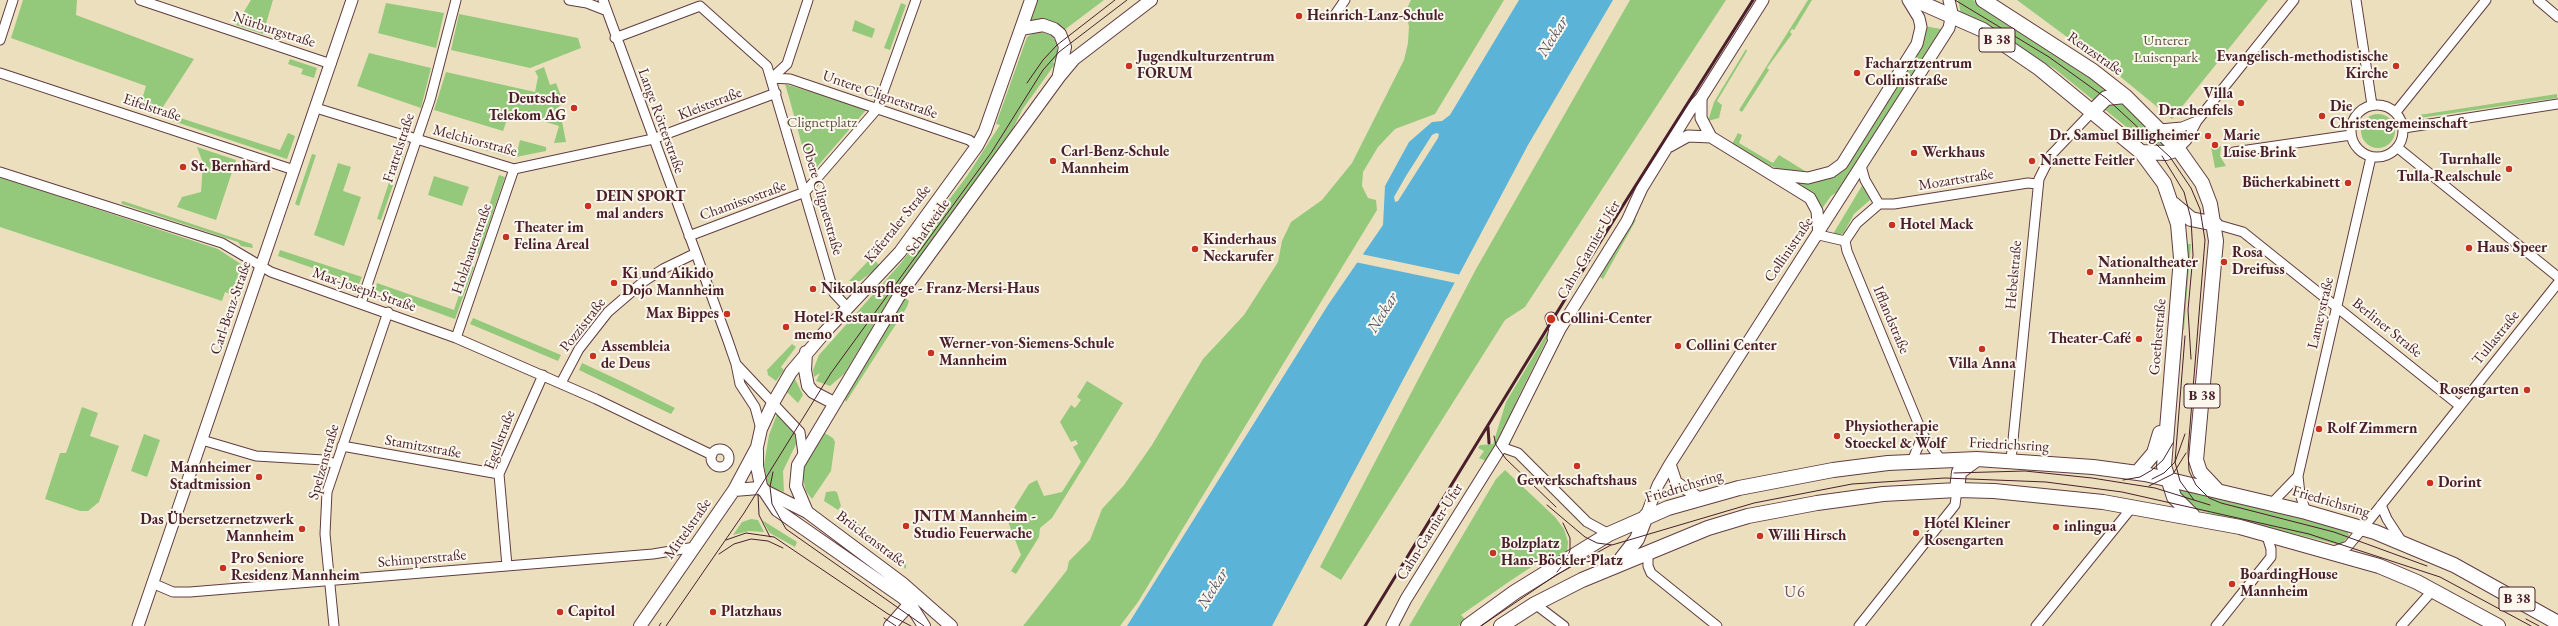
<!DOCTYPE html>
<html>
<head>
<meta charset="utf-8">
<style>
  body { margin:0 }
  canvas { display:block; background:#ecdfbe }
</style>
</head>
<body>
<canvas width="2558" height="626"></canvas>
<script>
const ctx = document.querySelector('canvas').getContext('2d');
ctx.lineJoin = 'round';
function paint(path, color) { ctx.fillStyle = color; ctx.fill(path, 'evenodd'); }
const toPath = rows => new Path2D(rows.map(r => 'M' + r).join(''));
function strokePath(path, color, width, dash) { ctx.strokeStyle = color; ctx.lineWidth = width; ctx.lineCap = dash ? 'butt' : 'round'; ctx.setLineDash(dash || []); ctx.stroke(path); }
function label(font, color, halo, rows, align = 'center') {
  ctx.font = font + ' "EB Garamond",serif'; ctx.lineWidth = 4; ctx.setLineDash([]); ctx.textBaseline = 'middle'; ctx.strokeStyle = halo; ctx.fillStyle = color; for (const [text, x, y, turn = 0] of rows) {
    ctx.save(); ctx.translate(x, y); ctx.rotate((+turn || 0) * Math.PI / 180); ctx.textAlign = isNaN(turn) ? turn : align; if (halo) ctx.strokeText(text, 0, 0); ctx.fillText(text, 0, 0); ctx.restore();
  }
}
paint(toPath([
  [23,0,77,0,76,15,194,59,161,110,141,103,146,86,11,38],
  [251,0,273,0,263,34,236,25],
  [1035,0,1104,0,1063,31,1049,20,1040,19,1028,21],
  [1411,0,1504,0,1435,114,1395,129,1378,147,1363,172,1362,186,1368,198,1376,200,1377,210,1138,602,1120,626,1023,626,1067,570,1069,561,1090,540,1102,509,1124,485,1152,445,1203,359,1244,315,1278,262,1282,241,1291,222,1322,200,1352,163,1404,60,1408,43,1409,26,1405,12],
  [1630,0,1726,0,1525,307,1505,320,1341,580,1320,567,1476,269],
  [1808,0,1812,0,1794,30,1792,29,1790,32,1792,34,1767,68,1769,70,1742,112,1739,110],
  [1958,0,1973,0,2109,89,2168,148,2140,138,2055,69,1961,14],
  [2017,0,2268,0,2172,119,2117,74],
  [386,3,444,13,436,48,378,33],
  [901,3,906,5,890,50,884,48],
  [459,14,578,38,581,48,530,68,451,50],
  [855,20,875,29,872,38,852,31],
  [1924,26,1941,29,1937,39,1840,190,1831,196,1821,210,1798,183,1813,183,1836,175,1921,46,1925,33],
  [1038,31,1050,35,1057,42,1057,56,1053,62,1055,64,1022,110,1012,131,882,312,844,374,830,386,816,381,820,373,814,377,813,370,819,355,901,263,967,176,1000,125,996,124,1027,37],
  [1746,49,1747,51,1717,101,1722,105,1719,118,1708,121,1714,102],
  [369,53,431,68,421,108,357,86],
  [290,59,317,68,314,78,301,74,303,69,288,64],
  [544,67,550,85,556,83,564,104,559,106,566,142,554,143,559,126,510,111,503,131,434,110,446,72,535,92,538,77,535,71],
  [785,84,867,109,810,175,790,101],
  [2557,94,2557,98,2420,118,2419,115],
  '2361 131a17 17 0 1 1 34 0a17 17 0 1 1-34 0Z',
  [174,116,280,150,288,133,295,136,287,159,173,121],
  [437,132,507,152,506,156,436,136],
  [1738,133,1742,135,1739,143,1773,163,1779,155,1805,171,1782,170,1763,163,1732,144],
  [520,140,546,147,546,151,516,157],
  [2221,146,2220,156,2226,166,2215,168,2211,147],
  [197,147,236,160,216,220,177,207,182,197,201,192,203,163],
  [399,152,404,153,381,220,377,219],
  [312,154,316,155,299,206,295,204],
  [338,163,351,167,343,191,361,197,344,246,314,235],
  [499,175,505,177,479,254,474,252],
  [434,176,469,187,462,206,428,195],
  [0,177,218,249,250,270,240,298,225,292,222,301,0,227],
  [1863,184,1870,200,1854,214,1843,234,1833,234],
  [123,201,252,244,253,248,241,246,238,242,122,204,121,202],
  [1632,217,1636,220,1603,279,1600,277,1629,228],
  [2186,244,2191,244,2184,330,2181,330],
  [280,250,362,277,359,284,278,256],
  [872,257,880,266,860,281,849,281],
  [469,265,474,267,455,319,375,290,377,283,454,310],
  [904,297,909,301,907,307,846,402,844,397],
  [473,318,561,355,558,361,470,324],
  [1550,328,1551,331,1516,402,1509,422,1486,461,1479,458,1484,451,1478,448,1480,445,1493,444,1506,402],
  [792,344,796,347,781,367,784,370,776,381,768,375,767,370],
  [582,363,625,383,675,408,671,414,579,370],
  [795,379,803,395,798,403,787,392],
  [1087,381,1123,403,1052,518,1040,528,1039,537,1016,574,1011,571,1021,555,1007,519,1029,484,1037,480,1044,496,1062,492,1081,462,1073,447,1078,444,1076,440,1071,442,1060,422,1071,405,1075,408,1081,400,1077,397],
  [82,407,98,413,90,436,119,446,99,502,88,511,80,511,45,499,60,453,66,453],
  [777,414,795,432,797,442,783,471,784,492,768,486,764,465,769,435],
  [823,432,833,438,835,442,831,471,812,499,806,491,803,479,803,466],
  [144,434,160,440,147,477,131,471],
  [1505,470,1555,517,1564,529,1568,542,1567,553,1553,561,1545,558,1510,581,1461,615,1466,620,1458,626,1409,626,1496,479],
  [2175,484,2347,529,2349,536,2340,545,2197,510,2184,501],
  [834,491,837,492,841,506,838,510,824,501,826,492],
  [751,519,758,520,764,532,749,531,733,535,742,522],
  [852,519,906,563,906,569,848,521],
  [762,520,797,542,795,547,770,533]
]), '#94c97b');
paint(toPath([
  [1519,0,1613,0,1528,145,1272,626,1127,626,1328,305,1383,225,1385,186,1409,142,1432,122,1442,121,1450,115],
  [1436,133,1439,134,1438,138,1398,201,1395,202,1394,197,1406,176,1432,135]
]), '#5bb4d8');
paint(toPath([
  [1361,254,1461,275,1456,283,1355,262]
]), '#ecdfbe');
const minor = toPath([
  [140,0,331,64],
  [569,0,587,3,605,10],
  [603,0,727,338,736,364,740,384,755,407,761,429],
  [2356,0,2372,105],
  [2538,0,2558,17],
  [700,6,767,66,834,293,847,307],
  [1334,16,1345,0],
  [615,38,700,6],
  [0,40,13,0],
  [0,73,294,170],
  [772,78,790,79,969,140,977,146],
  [772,78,787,64,808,0],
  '2351 131a26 26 0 1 1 52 0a26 26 0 1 1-52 0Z',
  [316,108,514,169,653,139,776,93],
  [2396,112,2486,0],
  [2404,128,2558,104],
  [2160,129,2182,127,2197,121],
  [2398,148,2558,277],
  [2178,149,2187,140,2197,121,2294,0],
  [2234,152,2351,135],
  [1861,166,1865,180,1879,204],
  [0,172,222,243,271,272,456,338,596,399,712,455],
  [2215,224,2243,232,2460,406],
  [1819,235,1845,241],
  [689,236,805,192,877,109,916,0],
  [1845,241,1847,251,1923,435,1941,460],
  [1845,241,1857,223,1879,204,1894,204,2028,183,2037,184],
  [361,303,430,100,456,0],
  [456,338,514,169],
  [736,364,800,432,803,454],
  [561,383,579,349,608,312,643,282,663,269,696,253],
  [202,440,256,456,324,460,335,464],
  [342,446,499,474],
  [1501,447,1518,453,1587,522,1609,534],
  '711 458a9 9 0 1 1 18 0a9 9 0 1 1-18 0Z',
  [2011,460,2039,179,2051,155,2092,112],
  [1912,461,1923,435],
  [2271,504,2298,476],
  [2381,505,2387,519,2402,542],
  [2306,512,2300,494,2298,476,2371,157],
  [1648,551,1648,566,1651,573,1717,626],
  [2331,552,2348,546,2363,528,2558,283],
  [507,566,499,474,543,375],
  [152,583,173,592,190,592,653,554,695,547],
  [1535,604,1564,626],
  [334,626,325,534,327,492,388,312],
  [1859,626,1955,505,1957,490],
  [2036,626,2133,506],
  [2216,626,2271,557,2271,549,2266,533],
  [2401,626,2433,590]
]);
const tertiary = toPath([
  [1701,98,1701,118,1711,137],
  [1670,146,1688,136,1711,137,1810,198,1817,211,1819,235],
  [1771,174,1808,178,1831,172,1842,164,1917,44,1921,27,1919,18,1908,0],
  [1551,318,1555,329,1553,338],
  [1670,464,1676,482,1699,498],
  [1646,516,1658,485,1670,464,1949,28,1952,13,1949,0],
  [138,626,352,0],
  [1392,626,1406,599,1501,447,1560,329,1627,221,1642,188,1690,110,1701,98,1763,0]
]);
const secondary = toPath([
  [1021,29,1043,25,1054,29,1060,34,1065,47,1059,75],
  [806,352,805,370,808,386,813,392,834,403],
  [757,450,757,466,761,486,777,510,902,597,910,604,924,626],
  [734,490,759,488,807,512,902,583,951,626],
  [807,512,796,486,798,465,899,296,1059,77,1074,59,1151,0],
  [640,626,734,490,757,447,761,429,773,403,791,372,824,333,900,252,977,146,985,131,1031,0],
  [890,626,915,598]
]);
const primary = toPath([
  [1915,0,1983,30,2040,69,2141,152,2164,183,2178,224,2181,258,2164,466,2174,497,2193,516],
  [1983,0,2093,71,2125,96,2178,149,2202,183,2210,204,2216,241,2196,460,2200,472,2217,490],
  [2092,112,2106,98,2125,96],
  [2141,152,2166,153,2178,149],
  [2173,204,2191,219,2215,224],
  [2137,473,2154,453,2160,433],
  [1957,490,1959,472,1977,459],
  [1619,562,1637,539,1646,516],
  [1468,626,1515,592,1609,534,1668,508,1739,488,1833,470,1888,463,1977,459,2093,467,2145,474,2306,512,2375,532,2454,565,2558,623],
  [1501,626,1535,604,1582,580,1708,528,1748,516,1817,503,1883,494,1957,490,1994,491,2103,502,2240,527,2379,566,2417,582,2498,626]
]);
strokePath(minor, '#623c41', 11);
strokePath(tertiary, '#623c41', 13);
strokePath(secondary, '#623c41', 14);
strokePath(primary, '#623c41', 16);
strokePath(minor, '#fff', 9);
strokePath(tertiary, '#fff', 11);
strokePath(secondary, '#fff', 12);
strokePath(primary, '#fff', 14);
strokePath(toPath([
  [1955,0,2049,57,2106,98,2170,157,2191,188,2200,209,2205,240,2188,451,2189,471,2196,485,2209,498,2221,503,2334,532,2427,566],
  [1027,83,1043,60,1057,45,1115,0],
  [2162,156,2184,192,2191,219,2193,255,2188,310,2191,359],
  [2185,336,2175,462,2180,481,2194,500],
  [1494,436,1496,445,1506,459,1556,507],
  [773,472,770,487,772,504,786,529,924,626],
  [1954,473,2025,471,2092,478,2155,488,2210,505],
  [2152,479,2164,473,2175,462,2185,434],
  [2123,480,2140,477,2152,470,2163,460,2173,443],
  [2149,486,2173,474,2186,453],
  [758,494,759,515,770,537],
  [1547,505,1585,537,1597,543,1612,545,1754,503,1852,484,1945,478,2046,482,2122,492,2309,534,2440,577,2531,626],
  [726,540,746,533,774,537,888,614,911,626],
  [719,554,734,544,751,539,768,541,783,548],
  [1557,572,1566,561,1570,550,1570,538,1563,523],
  [884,618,896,626],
  [2526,619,2539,626],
  [659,626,661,623],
  [666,626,744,513,831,373,991,153,1043,70,1059,52,1127,0],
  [1481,626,1556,575,1611,545]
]), '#4a1f2b', 1);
strokePath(toPath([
  [1488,427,1489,443],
  [1365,626,1605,234,1753,0]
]), '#4a1f2b', 3);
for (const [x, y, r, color] of [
  [1299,16,4,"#c8321e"],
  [1129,66,4,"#c8321e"],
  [2396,66,4,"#c8321e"],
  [1857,73,4,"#c8321e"],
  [2241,103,4,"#c8321e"],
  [574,108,4,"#c8321e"],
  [2322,116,4,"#c8321e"],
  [2208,136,4,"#c8321e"],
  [2215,145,4,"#c8321e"],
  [1914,153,4,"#c8321e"],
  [1053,161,4,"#c8321e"],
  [2032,161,4,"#c8321e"],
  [183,167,4,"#c8321e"],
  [2509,169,4,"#c8321e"],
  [2348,183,4,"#c8321e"],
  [588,206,4,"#c8321e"],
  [1892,225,4,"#c8321e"],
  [506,237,4,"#c8321e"],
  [2469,248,4,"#c8321e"],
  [1195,249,4,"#c8321e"],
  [2224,262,4,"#c8321e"],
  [2090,272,4,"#c8321e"],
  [614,283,4,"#c8321e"],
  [813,289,4,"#c8321e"],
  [727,314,4,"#c8321e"],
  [1551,319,5,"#c8321e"],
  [786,327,4,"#c8321e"],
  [2139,339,4,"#c8321e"],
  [1678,346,4,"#c8321e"],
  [1982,349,4,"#c8321e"],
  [931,353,4,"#c8321e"],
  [593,356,4,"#c8321e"],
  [2527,390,4,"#c8321e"],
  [2319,429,4,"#c8321e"],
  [1837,436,4,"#c8321e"],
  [1577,466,4,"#c8321e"],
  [259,477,4,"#c8321e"],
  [2430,483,4,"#c8321e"],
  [906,526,4,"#c8321e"],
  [2056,527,4,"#c8321e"],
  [302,529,4,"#c8321e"],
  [1916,533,4,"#c8321e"],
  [1760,536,4,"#c8321e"],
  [1493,553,4,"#c8321e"],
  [223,568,4,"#c8321e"],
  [2232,584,4,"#c8321e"],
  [560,612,4,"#c8321e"],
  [713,612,4,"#c8321e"]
]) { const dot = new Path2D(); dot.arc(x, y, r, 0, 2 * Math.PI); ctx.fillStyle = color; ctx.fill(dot); strokePath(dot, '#fbf7ec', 1.5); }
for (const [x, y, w] of [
  [1997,40,36],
  [2202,396,36],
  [2517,599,36]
]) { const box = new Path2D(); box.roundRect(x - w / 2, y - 12, w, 24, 3); ctx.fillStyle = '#fbf7ec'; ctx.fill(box); strokePath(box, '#4a1f2b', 1); }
label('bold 14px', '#4a1f2b', null, [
  ["B 38",1997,40],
  ["B 38",2202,396],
  ["B 38",2517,599]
]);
label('bold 15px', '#4a1f2b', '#fbf7ec', [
  ["Heinrich-Lanz-Schule",1307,16],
  ["Jugendkulturzentrum",1137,57],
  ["FORUM",1137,74],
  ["Evangelisch-methodistische",2388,57,"right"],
  ["Kirche",2388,74,"right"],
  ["Facharztzentrum",1865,64],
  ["Collinistraße",1865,81],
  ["Villa",2233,94,"right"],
  ["Drachenfels",2233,111,"right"],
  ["Deutsche",566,99,"right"],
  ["Telekom AG",566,116,"right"],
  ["Die",2330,107],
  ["Christengemeinschaft",2330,124],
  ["Dr. Samuel Billigheimer",2200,136,"right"],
  ["Marie",2223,136],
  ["Luise Brink",2223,153],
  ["Carl-Benz-Schule",1061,152],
  ["Mannheim",1061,169],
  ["Werkhaus",1922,153],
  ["Turnhalle",2501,160,"right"],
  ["Tulla-Realschule",2501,177,"right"],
  ["Nanette Feitler",2040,161],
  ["St. Bernhard",191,167],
  ["Bücherkabinett",2340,183,"right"],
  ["DEIN SPORT",596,197],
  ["mal anders",596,214],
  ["Hotel Mack",1900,225],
  ["Theater im",514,228],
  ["Felina Areal",514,245],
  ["Kinderhaus",1203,240],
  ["Neckarufer",1203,257],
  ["Haus Speer",2477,248],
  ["Rosa",2232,253],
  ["Dreifuss",2232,270],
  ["Nationaltheater",2098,263],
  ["Mannheim",2098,280],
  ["Ki und Aikido",622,274],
  ["Dojo Mannheim",622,291],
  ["Nikolauspflege - Franz-Mersi-Haus",821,289],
  ["Max Bippes",719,314,"right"],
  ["Hotel-Restaurant",794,318],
  ["memo",794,335],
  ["Collini-Center",1560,319],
  ["Theater-Café",2131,339,"right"],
  ["Werner-von-Siemens-Schule",939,344],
  ["Mannheim",939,361],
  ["Collini Center",1686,346],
  ["Assembleia",601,347],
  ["de Deus",601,364],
  ["Villa Anna",1982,364,"center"],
  ["Rosengarten",2519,390,"right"],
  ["Physiotherapie",1845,427],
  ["Stoeckel & Wolf",1845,444],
  ["Rolf Zimmern",2327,429],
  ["Mannheimer",251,468,"right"],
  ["Stadtmission",251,485,"right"],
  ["Gewerkschaftshaus",1577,481,"center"],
  ["Dorint",2438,483],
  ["JNTM Mannheim -",914,517],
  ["Studio Feuerwache",914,534],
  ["Das Übersetzernetzwerk",294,520,"right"],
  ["Mannheim",294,537,"right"],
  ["Hotel Kleiner",1924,524],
  ["Rosengarten",1924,541],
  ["inlingua",2064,527],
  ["Willi Hirsch",1768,536],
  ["Bolzplatz",1501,544],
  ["Hans-Böckler-Platz",1501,561],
  ["Pro Seniore",231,559],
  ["Residenz Mannheim",231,576],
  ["BoardingHouse",2240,575],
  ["Mannheim",2240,592],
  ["Capitol",568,612],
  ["Platzhaus",721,612]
], 'left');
label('15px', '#4a1f2b', '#fbf7ec', [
  ["Nürburgstraße",274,30,18],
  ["Renzstraße",2095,54,35],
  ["Untere Clignetstraße",880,95,19],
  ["Kleiststraße",710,104,-21],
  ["Eifelstraße",152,108,18],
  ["Lange Rötterstraße",661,121,70],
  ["Melchiorstraße",475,141,15],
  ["Fratrelstraße",399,148,-72],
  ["Mozartstraße",1956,180,-9],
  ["Obere Clignetstraße",822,199,74],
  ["Chamissostraße",743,201,-20],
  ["Käfertaler Straße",898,224,-51],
  ["Schafweide",928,227,-55],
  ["Holzbauerstraße",472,249,-71],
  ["Cahn-Garnier-Ufer",1589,250,-60],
  ["Collinistraße",1789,250,-56],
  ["Hebelstraße",2014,275,-85],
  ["Max-Joseph-Straße",364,290,19],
  ["Carl-Benz-Straße",231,308,-71],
  ["Lameystraße",2321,313,-77],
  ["Ifflandstraße",1891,320,67],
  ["Pozzistraße",583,325,-52],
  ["Berliner Straße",2387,328,39],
  ["Goethestraße",2158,337,-85],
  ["Tullastraße",2496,338,-51],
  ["Egellstraße",500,440,-69],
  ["Friedrichsring",2009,445,3],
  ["Stamitzstraße",423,447,10],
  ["Spelzenstraße",324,462,-74],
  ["Friedrichsring",1684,487,-17],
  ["Friedrichsring",2331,502,16],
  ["Mittelstraße",688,529,-55],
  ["Cahn-Garnier-Ufer",1430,532,-58],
  ["Brückenstraße",871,539,37],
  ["Schimperstraße",422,559,-5]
]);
label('15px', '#605243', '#fbf7ec', [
  ["Unterer",2166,41],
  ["Luisenpark",2166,58],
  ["Clignetplatz",822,123]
]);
label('italic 16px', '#505368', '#fbf7ec', [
  ["Neckar",1553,37,-58],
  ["Neckar",1383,313,-58],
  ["Neckar",1213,589,-58]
]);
ctx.letterSpacing = '1px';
label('16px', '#844e62', '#fbf7ec', [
  ["U6",1795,593]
]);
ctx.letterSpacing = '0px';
</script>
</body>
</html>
